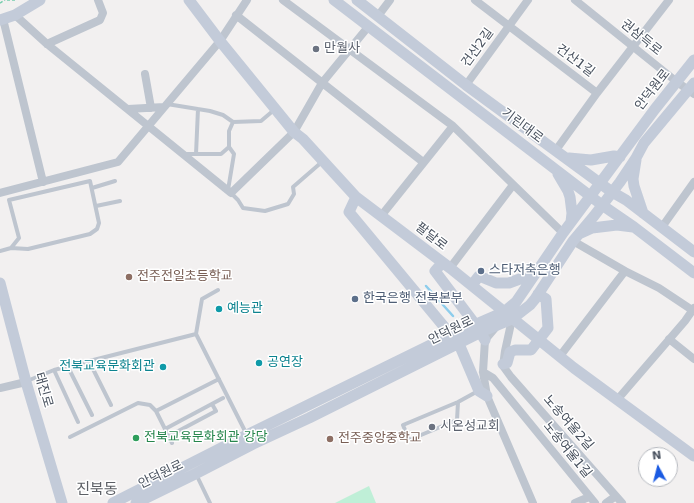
<!DOCTYPE html>
<html>
<head>
<meta charset="utf-8">
<style>
  body { margin:0 }
  #map { position:relative; width:694px; height:503px; overflow:hidden; background:#f2f0f0; font-family:"DejaVu Sans",sans-serif }
  canvas { display:block }
  .north { position:absolute; left:638px; top:447px; width:40px; height:40px; box-sizing:border-box; background:#fff; border:1px solid #b6b9bf; border-radius:50%; rotate:353deg; font-size:11px; font-weight:700; line-height:16px; text-align:center; color:#48515e }
  .north::after { content:''; display:block; margin:auto; width:14px; height:18px; background:#1a5ae2; clip-path:polygon(50% 0,100% 100%,50% 72%,0 100%) }
</style>
</head>
<body>
<div id="map">
<canvas width="694" height="503"></canvas>
<div class="north">N</div>
</div>
<script>
const ctx = document.querySelector('canvas').getContext('2d');
ctx.lineJoin = 'round';
function paint(path, color) { ctx.fillStyle = color; ctx.fill(path, 'evenodd'); }
const toPath = rows => new Path2D(rows.map(r => 'M' + r).join(''));
function strokePath(path, color, width, dash) { ctx.strokeStyle = color; ctx.lineWidth = width; ctx.lineCap = dash ? 'butt' : 'round'; ctx.setLineDash(dash || []); ctx.stroke(path); }
function label(font, color, halo, rows, align = 'center') {
  ctx.font = font + ' "DejaVu Sans","Noto Sans KR",sans-serif'; ctx.lineWidth = 3; ctx.setLineDash([]); ctx.textBaseline = 'middle'; ctx.strokeStyle = halo; ctx.fillStyle = color; for (const [text, x, y, turn = 0] of rows) {
    ctx.save(); ctx.translate(x, y); ctx.rotate((+turn || 0) * Math.PI / 180); ctx.textAlign = isNaN(turn) ? turn : align; if (halo) ctx.strokeText(text, 0, 0); ctx.fillText(text, 0, 0); ctx.restore();
  }
}
paint(toPath([
  [369,486,376,503,335,503]
]), '#bfefd7');
strokePath(toPath([
  [426,286,453,316]
]), '#8dcdec', 2.5);
strokePath(toPath([
  [7,0,15,0],
  [0,3,5,0]
]), '#77cdad', 1.5, [3, 2]);
strokePath(toPath([
  [167,104,210,111,223,115,233,122,261,121,274,110],
  [186,154,221,154,229,147],
  [196,154,198,109],
  [92,188,115,181],
  [228,190,234,154,229,147,229,131,233,122],
  [231,193,238,200,243,208,265,211,288,204,294,194,293,187,323,161],
  [96,206,120,201],
  [0,251,11,248,28,249,90,234,97,229,99,223,90,181,9,200,19,238,11,248],
  [196,334,202,299,218,290],
  [89,361,111,405],
  [68,367,92,415],
  [54,370,78,422],
  [27,381,54,370,196,334,247,435],
  [458,402,457,420,409,440,403,425,458,402,478,391],
  [156,411,172,443],
  [165,429,223,398],
  [169,436,216,411,212,404],
  [70,437,138,403,150,405,156,411,219,379],
  [196,474,210,503]
]), '#bec5cf', 4);
strokePath(toPath([
  [283,0,453,126,563,233],
  [475,0,597,93],
  [575,0,677,82,694,94],
  [15,15,47,44,231,193,294,132,322,83,368,27],
  [236,15,423,162],
  [378,16,390,0],
  [3,19,43,182],
  [47,44,100,20,103,13,98,0],
  [145,74,151,108],
  [466,85,528,0],
  [128,109,164,107],
  [556,150,597,93,669,0],
  [0,193,118,162,220,41,247,0],
  [381,216,453,126],
  [662,227,694,182],
  [450,268,513,185],
  [625,271,659,288,692,310],
  [512,319,505,351,503,366,511,377,622,503],
  [496,327,485,340,483,372,487,396,533,503],
  [669,339,694,359],
  [560,356,625,271,573,241],
  [483,372,493,378,595,503],
  [0,388,26,382],
  [617,400,685,321,694,308],
  [575,503,589,497],
  [606,503,616,496]
]), '#bec5cf', 8);
strokePath(toPath([
  [189,0,220,41,294,132,303,139,356,197,450,268,574,368,694,456],
  [334,0,602,205,634,227,694,273],
  [357,0,466,85,612,192,626,200,694,252],
  [0,20,15,15,40,0],
  [569,158,591,160,614,156,620,157],
  [636,160,633,179,634,186,643,213],
  [558,174,568,191,570,197,572,213,571,222],
  [356,197,349,212,451,335],
  [581,233,592,228,617,225,633,227],
  [442,263,435,271,475,324,485,340],
  [0,283,26,382,62,503],
  [472,285,479,276,496,283,509,283,536,273],
  [459,344,479,391,487,396],
  [503,364,507,363,510,352,515,350,531,350,548,328,546,299,538,294],
  [113,503,247,435,451,335,504,312,516,302,563,233,655,109,694,60],
  [136,503,195,474,253,444,309,418,481,332,512,319,530,305,535,299,573,241,594,216,620,182,636,158,644,143,694,83]
]), '#c3cbd9', 11);
for (const [x, y, r, color] of [
  [316,49,4,"#6b7280"],
  [481,271,4,"#5c6f8a"],
  [129,277,4,"#8d6e63"],
  [355,299,4,"#5c6f8a"],
  [219,309,4,"#0f9aa8"],
  [259,363,4,"#0f9aa8"],
  [163,367,4,"#0f9aa8"],
  [432,427,4,"#6b7280"],
  [136,438,4,"#2e9e5b"],
  [330,439,4,"#8d6e63"]
]) { const dot = new Path2D(); dot.arc(x, y, r, 0, 2 * Math.PI); ctx.fillStyle = color; ctx.fill(dot); strokePath(dot, '#fff', 1.5); }
label('13px', '#48515e', '#fff', [
  ["권삼득로",641,38,39],
  ["건산2길",478,48,-54],
  ["건산1길",575,61,37],
  ["안덕원로",653,90,-52],
  ["기린대로",522,126,37],
  ["팔달로",431,237,38],
  ["안덕원로",451,331,-26],
  ["태진로",43,390,74],
  ["노송여울2길",568,423,49],
  ["노송여울1길",567,450,51],
  ["안덕원로",161,475,-26]
]);
label('13px', '#5b616d', '#fff', [
  ["만월사",324,49],
  ["시온성교회",440,427]
], 'left');
label('13px', '#4e5e75', '#fff', [
  ["스타저축은행",489,271],
  ["한국은행 전북본부",363,299]
], 'left');
label('13px', '#785e54', '#fff', [
  ["전주전일초등학교",137,277],
  ["전주중앙중학교",338,439]
], 'left');
label('13px', '#0d838f', '#fff', [
  ["예능관",227,309],
  ["공연장",267,363],
  ["전북교육문화회관",155,367,"right"]
], 'left');
label('13px', '#27864d', '#fff', [
  ["전북교육문화회관 강당",144,438]
], 'left');
label('15px', '#5c5f65', '#fff', [
  ["진북동",97,490]
]);
</script>
</body>
</html>
